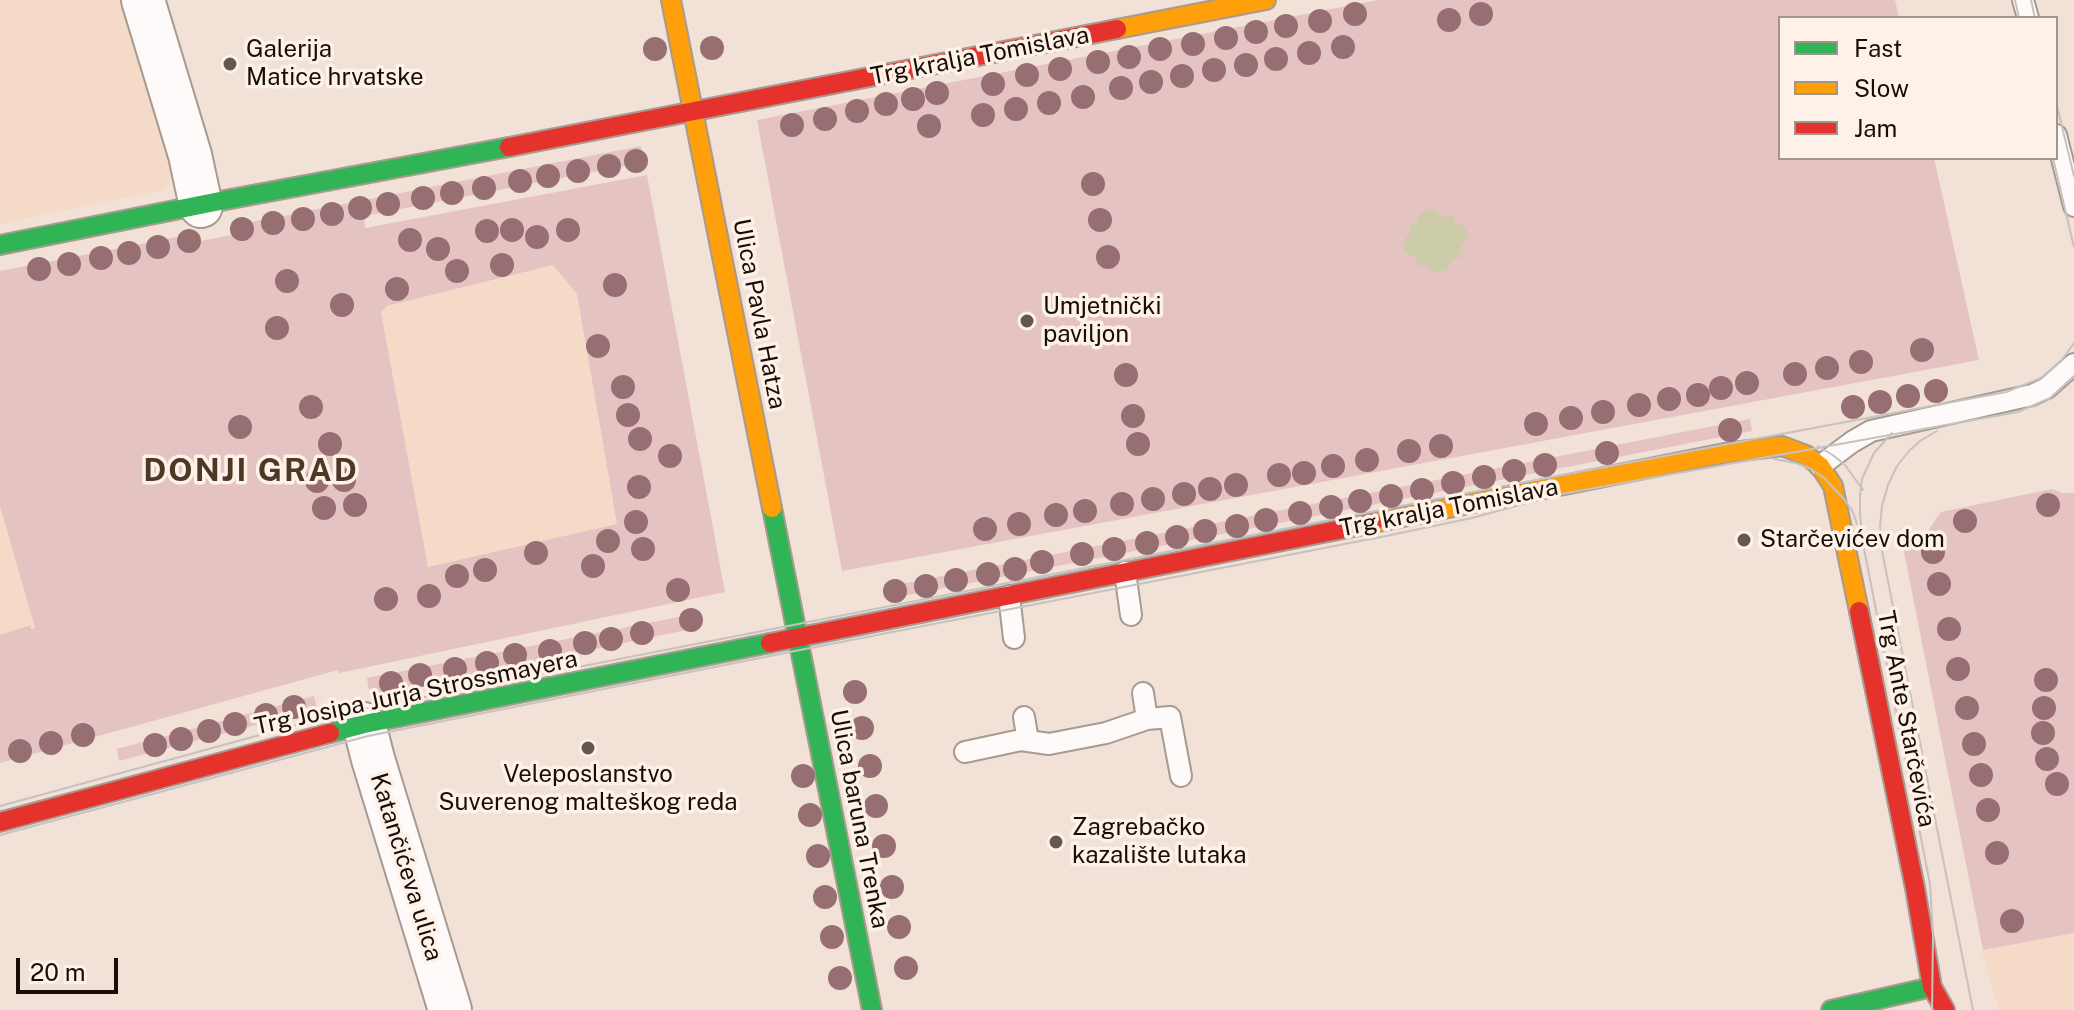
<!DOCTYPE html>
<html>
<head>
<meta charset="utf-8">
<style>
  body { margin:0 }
  #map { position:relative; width:2074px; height:1010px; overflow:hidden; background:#f1e1d6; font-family:"Public Sans",sans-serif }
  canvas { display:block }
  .legend { position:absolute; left:1778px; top:16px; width:280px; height:144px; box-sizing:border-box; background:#fdf1e8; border:2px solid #a1968e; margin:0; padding:10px 14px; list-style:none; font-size:24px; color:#170e07 }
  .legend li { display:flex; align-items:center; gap:16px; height:40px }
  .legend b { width:40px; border:2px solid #a1968e }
  .scale { position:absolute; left:16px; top:958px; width:102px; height:36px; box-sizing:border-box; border:4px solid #170e07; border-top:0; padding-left:10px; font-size:24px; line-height:28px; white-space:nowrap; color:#170e07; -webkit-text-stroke:6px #fdf1e8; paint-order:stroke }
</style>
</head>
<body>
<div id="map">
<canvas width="2074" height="1010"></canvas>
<ul class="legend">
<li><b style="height:10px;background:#30b455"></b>Fast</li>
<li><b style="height:10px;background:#ff9f0a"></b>Slow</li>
<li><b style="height:10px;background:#e5322d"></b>Jam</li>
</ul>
<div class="scale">20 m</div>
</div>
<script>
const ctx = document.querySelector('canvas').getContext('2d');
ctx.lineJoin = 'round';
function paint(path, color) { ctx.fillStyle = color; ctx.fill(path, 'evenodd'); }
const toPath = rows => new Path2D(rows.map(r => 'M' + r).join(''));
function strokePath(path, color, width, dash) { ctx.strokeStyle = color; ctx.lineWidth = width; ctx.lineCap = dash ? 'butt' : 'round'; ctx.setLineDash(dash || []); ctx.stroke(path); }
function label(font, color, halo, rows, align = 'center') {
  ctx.font = font + ' "Public Sans",sans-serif'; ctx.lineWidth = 7; ctx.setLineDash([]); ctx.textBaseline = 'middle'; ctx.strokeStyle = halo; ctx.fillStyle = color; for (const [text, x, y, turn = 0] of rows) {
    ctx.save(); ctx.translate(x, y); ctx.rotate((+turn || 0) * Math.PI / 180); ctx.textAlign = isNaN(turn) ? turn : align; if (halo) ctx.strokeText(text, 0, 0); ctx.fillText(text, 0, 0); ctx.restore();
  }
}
paint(toPath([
  [0,0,122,0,171,166,171,176,168,186,163,190,0,224],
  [554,265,577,294,617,524,428,568,381,312,387,306],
  [0,506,35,628,0,640],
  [2074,933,2074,1010,1999,1010,1981,949,1983,950,1995,948]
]), '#f5dbc7');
paint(toPath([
  [1378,0,1895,0,1899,18,1780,18,1780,158,1934,158,1979,360,842,571,757,120],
  [641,146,644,162,364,216,365,228,647,175,725,592,339,673,338,670,0,763,0,635,31,625,31,629,35,628,0,506,0,271,197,233,200,241,232,235,231,226],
  [553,265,577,294,617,524,428,567,381,312,387,306],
  [1750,419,1752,431,888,599,886,587],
  [2052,489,2063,493,2074,493,2074,933,1983,950,1902,542,1905,536,1927,532,1941,512],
  [694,614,696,628,370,696,367,678],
  [314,696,317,709,119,761,117,749]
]), '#e5c3c3');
paint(toPath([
  [1427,209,1434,210,1444,217,1454,216,1455,223,1462,225,1466,229,1468,236,1460,248,1462,257,1454,259,1447,269,1439,272,1431,270,1425,265,1418,266,1417,259,1406,253,1403,247,1404,240,1411,231,1410,224,1417,223,1418,217]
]), '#cdcca9');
const lane = toPath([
  [2023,0,2028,18],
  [2056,135,2074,206],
  [1820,466,1852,442,1871,431,2032,395,2047,388,2074,364],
  [1125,572,1131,615],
  [1009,596,1014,638],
  [1143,693,1147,719,1170,717,1181,776],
  [1024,717,1028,741],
  [965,752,1021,740,1049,744,1106,733,1147,719]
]);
const street = toPath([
  [143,0,190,155,201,206],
  [364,724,373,759,450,1010]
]);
const fast = toPath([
  [0,245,220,201,509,147],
  [772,508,872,1010],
  [330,733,364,724,770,643],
  [1831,1010,1932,987]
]);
const slow = toPath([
  [671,0,772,508],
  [1117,29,1266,0],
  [1373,523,1725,453,1782,446,1806,455,1820,466,1833,486,1859,611]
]);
const jam = toPath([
  [509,147,1117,29],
  [1859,611,1915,888,1932,987,1945,1010],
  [770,643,1373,523],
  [0,822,330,733]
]);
strokePath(lane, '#a69a91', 24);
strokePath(street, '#a69a91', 46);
strokePath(fast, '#a69a91', 22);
strokePath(slow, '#a69a91', 22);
strokePath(jam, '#a69a91', 22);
strokePath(lane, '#fdfaf9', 20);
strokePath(street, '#fdfaf9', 42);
strokePath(fast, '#30b455', 18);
strokePath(slow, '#ff9f0a', 18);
strokePath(jam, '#e5322d', 18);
strokePath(toPath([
  [2015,0,2019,18],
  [2031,0,2035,18],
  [2056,102,2074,176],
  [2053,158,2074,247],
  [1937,431,1920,441,1909,451,1897,466,1888,485,1882,506,1880,526,1882,551,1973,1010],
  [1892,433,1874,453,1862,479,1860,495,1860,515,1864,549,1930,884,1933,936,1932,1010],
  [1818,446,1834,456,1845,465,1863,490],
  [1774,459,1796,463,1811,469,1823,477,1844,499,1852,510,1857,524],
  [0,806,333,715,1488,489,2006,392,2041,378,2061,361,2074,343],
  [0,835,368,736,800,650,1386,536,1472,518,1556,495,2018,412,2050,398,2074,376]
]), '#c6c2c0', 2);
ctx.fillStyle = '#976f73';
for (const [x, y] of [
  [1355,14],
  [1481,14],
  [1449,20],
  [1320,21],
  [1286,26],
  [1256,32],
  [1226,38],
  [1193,44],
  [1343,47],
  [712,48],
  [655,49],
  [1160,49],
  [1309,53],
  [1129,57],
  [1276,59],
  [1098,62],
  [1246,65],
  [1060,69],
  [1214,70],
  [1027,75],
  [1182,76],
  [1151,82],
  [993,84],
  [1121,88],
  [937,93],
  [1083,97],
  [913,99],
  [1049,103],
  [886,104],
  [1016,109],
  [857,111],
  [983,115],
  [825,119],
  [792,125],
  [929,126],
  [636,161],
  [609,166],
  [578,171],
  [548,176],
  [520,181],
  [1093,184],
  [484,188],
  [452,193],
  [423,198],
  [388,204],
  [360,208],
  [332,214],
  [303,219],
  [1100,220],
  [273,223],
  [242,229],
  [512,230],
  [568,230],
  [487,231],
  [537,237],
  [410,240],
  [189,241],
  [158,247],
  [438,249],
  [129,253],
  [1108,257],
  [101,258],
  [69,264],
  [502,265],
  [39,269],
  [457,271],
  [287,281],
  [615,285],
  [397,289],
  [342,305],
  [277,328],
  [598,346],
  [1922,350],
  [1861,362],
  [1827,368],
  [1795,374],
  [1126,375],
  [1747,383],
  [623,387],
  [1721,388],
  [1936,391],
  [1698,395],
  [1908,396],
  [1669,399],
  [1880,402],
  [1639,405],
  [311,407],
  [1853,407],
  [1603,412],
  [628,415],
  [1133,416],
  [1571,418],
  [1536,424],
  [240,427],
  [1730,430],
  [640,439],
  [330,444],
  [1138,444],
  [1441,446],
  [1409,451],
  [1607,453],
  [670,456],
  [1367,460],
  [1545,465],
  [1333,466],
  [1514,471],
  [1304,473],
  [1279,475],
  [1484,477],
  [344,480],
  [317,481],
  [1453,483],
  [1236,485],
  [639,487],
  [1210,489],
  [1422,490],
  [1184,494],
  [1391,496],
  [1153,499],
  [1360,501],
  [1122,504],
  [355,505],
  [2048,505],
  [1331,507],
  [324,508],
  [1085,511],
  [1300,513],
  [1056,515],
  [1266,520],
  [1965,521],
  [636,522],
  [1019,524],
  [1237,526],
  [985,529],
  [1205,531],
  [1177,537],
  [608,541],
  [1147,543],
  [643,549],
  [1114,549],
  [1933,552],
  [536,553],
  [1082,554],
  [1042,562],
  [593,566],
  [1015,569],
  [485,570],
  [988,574],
  [457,576],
  [956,580],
  [1939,584],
  [926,586],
  [678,590],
  [895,591],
  [429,596],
  [386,599],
  [691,620],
  [1949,629],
  [642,633],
  [611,639],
  [585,643],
  [550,651],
  [515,655],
  [487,663],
  [455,669],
  [1958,669],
  [420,675],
  [2046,680],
  [391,683],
  [855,692],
  [294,707],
  [1967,708],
  [2044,708],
  [266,715],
  [235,724],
  [862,728],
  [209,731],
  [2043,733],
  [83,735],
  [181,739],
  [51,743],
  [1974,744],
  [155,745],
  [20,751],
  [2047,759],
  [870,766],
  [1981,775],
  [803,776],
  [2057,784],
  [876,806],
  [1988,810],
  [810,815],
  [884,846],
  [1997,853],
  [818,856],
  [892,887],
  [825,897],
  [2012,921],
  [899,927],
  [832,937],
  [906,968],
  [840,978]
]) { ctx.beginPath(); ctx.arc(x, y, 12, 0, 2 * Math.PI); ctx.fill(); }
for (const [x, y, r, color] of [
  [230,64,8,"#63584f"],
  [1027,321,8,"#63584f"],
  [1744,540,8,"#63584f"],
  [588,748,8,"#63584f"],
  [1056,842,8,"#63584f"]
]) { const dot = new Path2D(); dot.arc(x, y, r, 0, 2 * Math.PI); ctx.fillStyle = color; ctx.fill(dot); strokePath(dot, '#fdf1e8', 3); }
label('24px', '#170e07', '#fdf1e8', [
  ["Galerija",246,50],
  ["Matice hrvatske",246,78],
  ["Umjetnički",1043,307],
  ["paviljon",1043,335],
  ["Starčevićev dom",1760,540],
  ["Veleposlanstvo",588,775,"center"],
  ["Suverenog malteškog reda",588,803,"center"],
  ["Zagrebačko",1072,828],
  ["kazalište lutaka",1072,856]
], 'left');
label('24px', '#170e07', '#fdf1e8', [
  ["Trg kralja Tomislava",980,56,-11],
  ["Ulica Pavla Hatza",759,314,79],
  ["Trg kralja Tomislava",1449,508,-11],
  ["Trg Josipa Jurja Strossmayera",416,693,-12],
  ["Trg Ante Starčevića",1906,719,79],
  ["Ulica baruna Trenka",859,819,79],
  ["Katančićeva ulica",406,867,73]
]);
ctx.letterSpacing = '2px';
label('bold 32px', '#4d3725', '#fdf1e8', [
  ["DONJI GRAD",251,471]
]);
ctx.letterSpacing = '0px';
</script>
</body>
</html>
